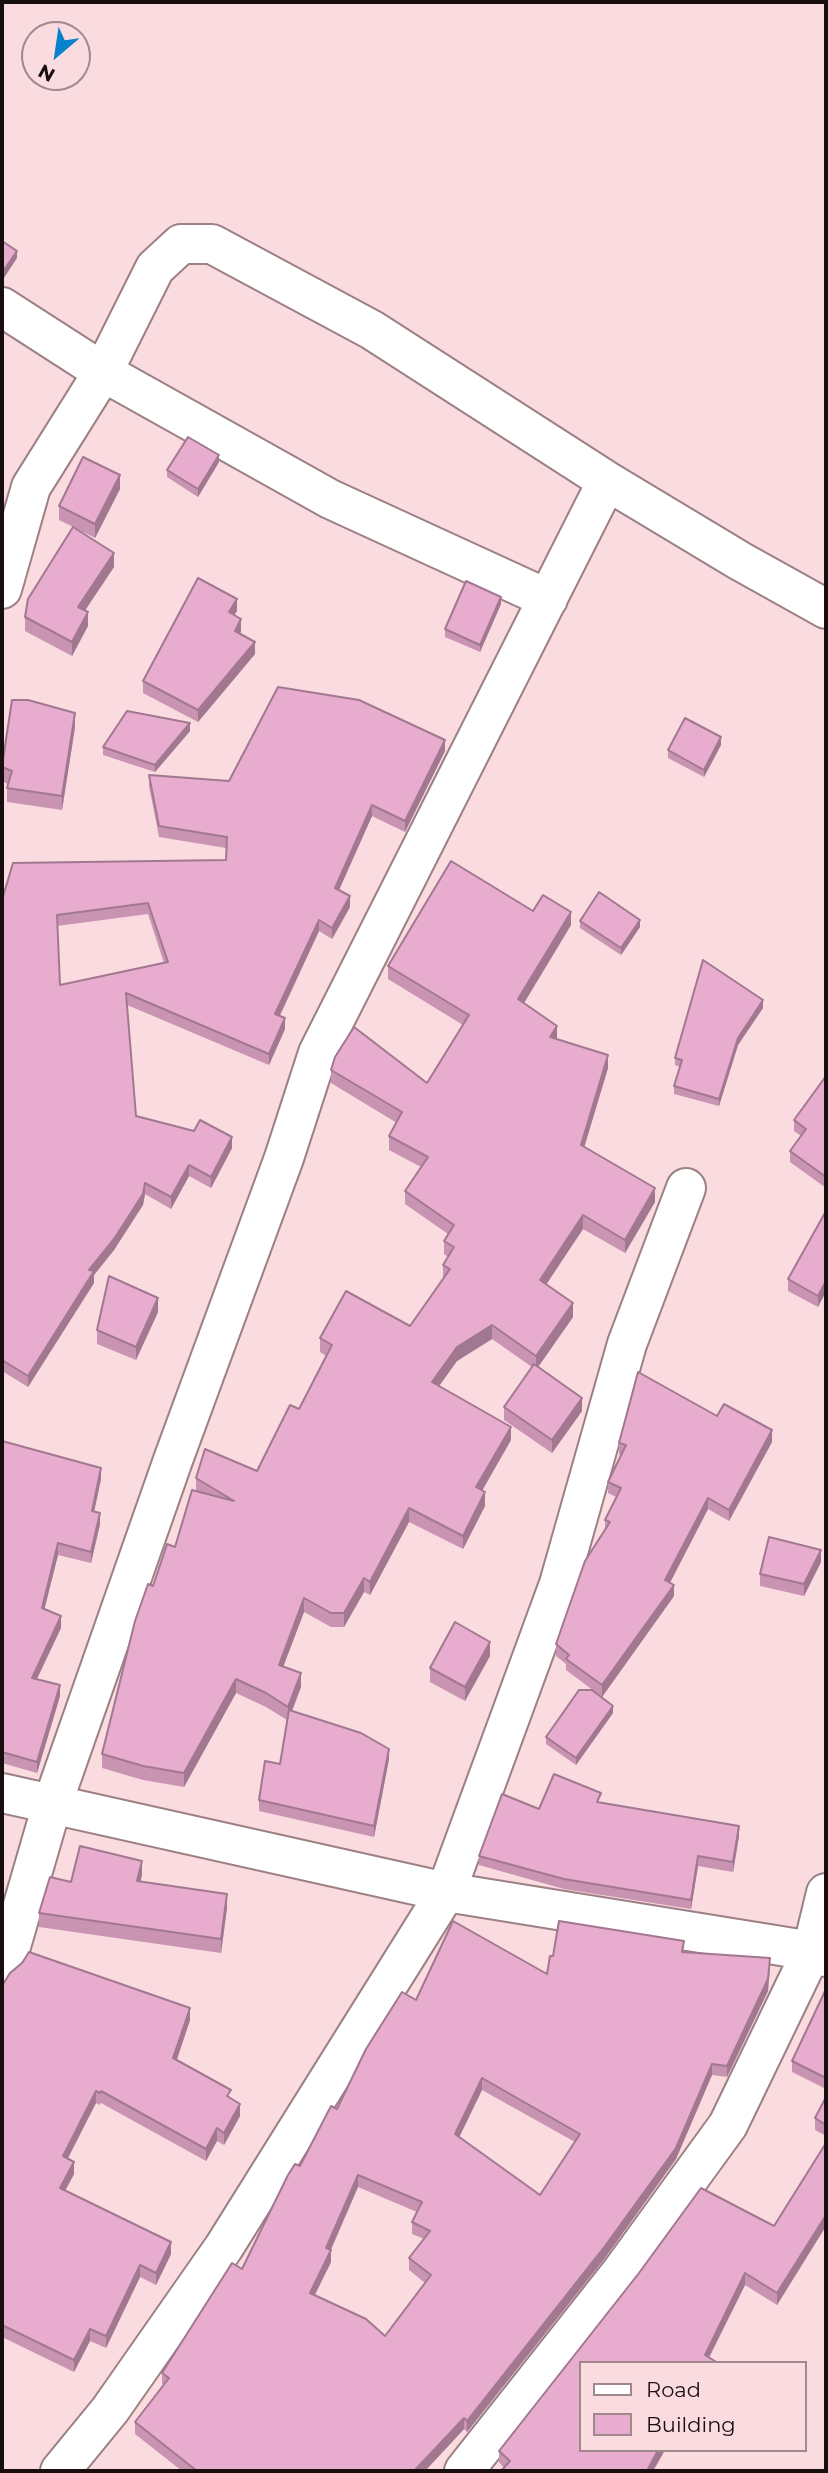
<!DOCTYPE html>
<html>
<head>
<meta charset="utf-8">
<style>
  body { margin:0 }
  #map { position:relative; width:828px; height:2473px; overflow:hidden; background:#fadbdf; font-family:Montserrat,sans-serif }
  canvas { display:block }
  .frame { position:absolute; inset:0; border:4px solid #180e10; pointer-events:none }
  .legend { position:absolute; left:579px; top:2361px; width:228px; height:91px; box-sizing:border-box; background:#fadbdf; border:2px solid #a0898c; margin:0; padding:9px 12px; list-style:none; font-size:21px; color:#180e10 }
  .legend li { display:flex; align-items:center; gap:14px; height:35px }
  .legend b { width:35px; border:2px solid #a0898c }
  .north { position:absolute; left:21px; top:21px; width:70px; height:70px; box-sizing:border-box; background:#fadbdf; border:2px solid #a0898c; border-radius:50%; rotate:209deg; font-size:19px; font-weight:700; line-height:28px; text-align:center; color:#180e10 }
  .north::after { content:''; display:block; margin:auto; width:24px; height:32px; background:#0582ca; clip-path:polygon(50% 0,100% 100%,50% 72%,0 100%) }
</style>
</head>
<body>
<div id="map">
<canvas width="828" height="2473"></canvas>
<div class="frame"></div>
<ul class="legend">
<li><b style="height:9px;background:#fff"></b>Road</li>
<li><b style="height:19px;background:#e8acce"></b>Building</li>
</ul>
<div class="north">N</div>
</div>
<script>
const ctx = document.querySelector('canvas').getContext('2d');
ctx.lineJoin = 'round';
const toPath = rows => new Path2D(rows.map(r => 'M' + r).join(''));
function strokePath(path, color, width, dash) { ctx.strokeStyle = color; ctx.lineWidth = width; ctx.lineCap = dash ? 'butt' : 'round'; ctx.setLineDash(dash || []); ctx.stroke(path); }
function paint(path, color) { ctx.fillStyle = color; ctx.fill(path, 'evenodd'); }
const minor = toPath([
  [2,307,103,372,330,499,548,599],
  [2,589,31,487,103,372,155,268,181,244,212,244,372,330,607,481,740,561,826,609],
  [2,1793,446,1892,812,1951,826,1957],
  [2,1965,7,1960,52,1805,173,1460,284,1158,318,1053,607,481],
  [60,2471,110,2410,224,2247,446,1892,559,1584,627,1344,686,1188],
  [464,2471,622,2271,728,2125,812,1951,826,1893]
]);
strokePath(minor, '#9c8084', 42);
strokePath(minor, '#fff', 38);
paint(toPath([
  [219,462,198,497,167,477,167,470],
  [120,489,95,538,59,520,59,506],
  [114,567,85,610,88,626,72,656,25,631,25,617],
  [501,604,480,652,445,637,445,629],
  [237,611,234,615,241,631,240,634,255,654,198,722,143,693,143,681],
  [75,727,62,810,7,802,7,788,8,784,2,781,2,766],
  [190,731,155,772,103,755,103,747],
  [721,745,704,777,668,758,668,750],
  [445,751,405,832,372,816,339,890,350,907,332,939,319,931,280,1016,285,1029,269,1065,127,1005,136,1116,232,1148,211,1188,189,1176,171,1209,145,1194,143,1205,114,1250,94,1275,94,1283,28,1387,2,1371,2,900,226,860,226,848,159,837,149,786,149,775,229,781],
  [148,914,164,963,60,985,57,926],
  [533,911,571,925,524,1003,557,1039,608,1068,584,1147,655,1202,625,1253,583,1229,546,1284,573,1317,538,1367,582,1411,552,1453,504,1420,504,1407,532,1367,492,1339,457,1361,439,1386,511,1440,482,1491,485,1506,463,1549,409,1522,370,1595,364,1592,344,1627,331,1627,304,1612,283,1666,301,1687,292,1711,389,1759,374,1837,259,1811,259,1800,280,1764,287,1720,266,1707,236,1693,184,1787,143,1780,102,1768,102,1754,153,1586,175,1547,196,1491,196,1478,257,1471,299,1409,326,1356,320,1352,320,1338,410,1326,443,1279,443,1265,448,1257,444,1254,444,1241,448,1234,405,1204,405,1191,421,1167,389,1150,389,1136,397,1123,331,1083,331,1070,427,1083,463,1025,388,979,388,966],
  [580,921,640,927,621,955,580,928],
  [763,1008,738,1045,719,1106,674,1094,674,1086,680,1067,675,1065,675,1058],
  [826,1076,826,1188,790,1162,790,1151,801,1136,794,1131,794,1120],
  [826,1211,818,1307,788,1291,788,1279],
  [158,1312,136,1360,97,1344,97,1330],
  [717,1416,772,1442,729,1521,708,1509,670,1583,674,1596,602,1697,566,1670,566,1664,556,1656,556,1644,605,1530,605,1520,616,1497,608,1493,608,1482,621,1455,619,1454,619,1443],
  [2,1441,101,1479,94,1511,100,1524,91,1563,58,1555,44,1609,61,1628,37,1679,60,1696,37,1773,2,1763],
  [821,1562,804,1596,760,1586,760,1574],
  [490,1656,465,1701,430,1682,430,1668],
  [613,1713,576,1765,546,1744,546,1737],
  [601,1803,739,1836,733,1872,698,1866,691,1909,564,1889,479,1865,479,1856,539,1809],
  [142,1875,140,1882,227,1908,221,1953,39,1927,39,1913,71,1882],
  [684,1952,770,1970,768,1991,727,2077,712,2075,676,2159,605,2258,467,2432,464,2429,425,2471,182,2471,135,2434,135,2422,164,2385,162,2384,162,2373,242,2269,300,2166,337,2109,416,2000,547,1974],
  [482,2090,575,2142,540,2195,459,2137],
  [358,2187,417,2212,412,2222,412,2234,424,2239,409,2258,409,2270,425,2283,385,2336,315,2295,331,2262,331,2250],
  [2,1986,190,2020,177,2060,231,2099,240,2116,224,2145,217,2141,206,2161,101,2103,100,2105,96,2103,67,2158,74,2174,65,2191,171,2254,156,2285,140,2277,106,2348,90,2341,74,2372,2,2337],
  [826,1989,826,2089,792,2072,792,2061],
  [826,2097,826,2136,815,2130,815,2118],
  [826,2143,826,2226,777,2305,745,2285,709,2358,718,2363,581,2363,581,2450,665,2450,653,2471,501,2471,504,2468,499,2462,499,2451,639,2273,701,2188,774,2226]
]), '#c894b1');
paint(toPath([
  [17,251,17,258,2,281,2,273],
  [219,455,219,462,198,497,198,489],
  [120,475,120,489,95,538,95,524],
  [114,553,114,567,78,621,78,607],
  [501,597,501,604,480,652,480,645],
  [237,599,237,611,229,624,229,612],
  [88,612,88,626,72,656,72,642],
  [241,619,241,631,235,643,235,631],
  [255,642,255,654,198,722,198,710],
  [75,713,75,727,62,810,62,796],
  [190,723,190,731,155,772,155,765],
  [721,737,721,745,704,777,704,770],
  [445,740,445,751,405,832,405,821],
  [372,805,372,816,335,899,335,888],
  [350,896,350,907,332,939,332,928],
  [571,912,571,925,518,1013,518,999],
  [319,920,319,931,275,1025,275,1014],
  [640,920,640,927,621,955,621,948],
  [763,1000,763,1008,738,1045,719,1106,719,1099,738,1038],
  [285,1018,285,1029,269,1065,269,1054],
  [557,1026,557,1040,550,1037],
  [608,1055,608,1068,581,1158,581,1145],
  [232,1137,232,1148,211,1188,211,1177],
  [189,1165,189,1176,171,1209,171,1197],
  [145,1183,145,1194,143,1205,114,1250,94,1275,94,1283,28,1387,28,1376,89,1270],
  [655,1188,655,1202,625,1253,625,1240],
  [583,1215,583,1229,540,1294,540,1280],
  [826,1281,826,1292,818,1307,818,1296],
  [158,1298,158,1312,136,1360,136,1347],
  [573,1303,573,1317,536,1370,536,1356],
  [492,1325,492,1339,457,1361,432,1396,432,1382,457,1347],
  [582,1398,582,1411,552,1453,552,1440],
  [511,1427,511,1440,476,1501,476,1487],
  [772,1430,772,1442,729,1521,729,1510],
  [101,1468,101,1479,92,1522,92,1511],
  [485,1492,485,1506,463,1549,463,1536],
  [708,1498,708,1509,665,1592,665,1580],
  [409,1508,409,1522,370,1595,370,1582],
  [100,1513,100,1524,91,1563,91,1552],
  [58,1543,58,1555,42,1619,42,1608],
  [821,1550,821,1562,804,1596,804,1584],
  [364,1578,364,1592,344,1627,344,1613],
  [674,1585,674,1596,602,1697,602,1685],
  [304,1598,304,1612,279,1678,279,1665],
  [61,1616,61,1628,32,1689,32,1678],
  [490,1642,490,1656,465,1701,465,1687],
  [301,1673,301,1687,288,1721,288,1707],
  [236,1679,236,1693,184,1787,184,1773],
  [60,1685,60,1696,37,1773,37,1762],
  [613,1706,613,1713,576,1765,576,1758],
  [389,1749,389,1759,374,1837,374,1826],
  [739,1826,739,1836,733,1872,733,1862],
  [698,1856,698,1866,691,1909,691,1900],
  [142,1861,142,1875,137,1895,137,1881],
  [227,1894,227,1908,221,1953,221,1939],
  [770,1958,768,1991,727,2077,727,2066],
  [190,2008,190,2020,173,2070,173,2058],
  [712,2064,712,2075,676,2159,605,2258,467,2432,467,2421],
  [482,2078,482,2090,455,2146,455,2134],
  [96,2091,96,2103,63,2168,63,2156],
  [240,2104,240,2116,224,2145,224,2133],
  [217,2128,217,2141,206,2161,206,2149],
  [74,2162,74,2174,60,2200,60,2188],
  [358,2175,358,2187,326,2260,326,2248],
  [826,2215,826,2226,777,2305,777,2293],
  [171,2242,171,2254,156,2285,156,2273],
  [331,2250,331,2262,310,2304,310,2293],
  [140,2265,140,2277,106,2348,106,2336],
  [745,2273,745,2285,706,2363,705,2355],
  [90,2329,90,2341,74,2372,74,2360],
  [464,2418,464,2429,425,2471,414,2471],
  [658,2450,665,2450,653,2471,647,2471]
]), '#a27890');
const building = toPath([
  [2,241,17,251,2,273,2,241],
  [188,437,219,455,198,489,167,470,188,437],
  [83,457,120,475,95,524,59,506,83,457],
  [73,527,114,553,78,607,88,612,72,642,25,617,28,599,73,527],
  [198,578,237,599,229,612,241,619,235,631,255,642,198,710,143,681,198,578],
  [466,581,501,597,480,645,445,629,466,581],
  [278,687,359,700,445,740,405,821,372,805,335,888,350,896,332,928,319,920,275,1014,285,1018,269,1054,126,993,136,1116,194,1131,200,1120,232,1137,211,1177,189,1165,171,1197,145,1183,143,1194,114,1239,89,1270,94,1271,28,1376,2,1360,2,900,13,863,226,860,227,837,159,826,149,775,229,781,278,687],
  [148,903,168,962,60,985,57,915,148,903],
  [12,700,28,700,75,713,62,796,7,788,12,771,2,767,2,766,12,700],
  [127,711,190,723,155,765,103,747,127,711],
  [685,718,721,737,704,770,668,750,685,718],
  [451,861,533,911,543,895,571,912,518,999,557,1026,550,1037,608,1055,581,1145,655,1188,625,1240,583,1215,540,1280,573,1303,536,1356,492,1325,457,1347,432,1382,511,1427,476,1487,485,1492,463,1536,409,1508,370,1582,364,1578,344,1613,331,1613,304,1598,279,1665,301,1673,288,1707,266,1693,236,1679,184,1773,143,1766,102,1754,135,1621,148,1584,153,1586,167,1544,175,1547,192,1490,234,1501,196,1478,205,1449,257,1471,290,1405,299,1409,332,1345,320,1338,346,1291,410,1326,450,1269,443,1265,454,1247,444,1241,454,1225,405,1191,428,1157,389,1136,402,1112,331,1070,335,1057,354,1027,427,1083,469,1015,388,966,451,861],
  [599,892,640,920,621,948,580,921,599,892],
  [703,960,763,1000,738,1038,719,1099,674,1086,682,1060,675,1058,703,960],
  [826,1076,826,1177,790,1151,806,1129,794,1120,826,1076],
  [826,1211,826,1281,818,1296,788,1279,826,1211],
  [109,1276,158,1298,136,1347,97,1330,109,1276],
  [534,1364,582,1398,552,1440,504,1407,534,1364],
  [638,1372,717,1416,724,1404,772,1430,729,1510,708,1498,665,1580,674,1585,602,1685,566,1659,569,1655,556,1644,585,1561,610,1522,605,1520,621,1488,608,1482,626,1445,619,1443,638,1372],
  [2,1441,101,1468,92,1511,100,1513,91,1552,58,1543,42,1608,61,1616,32,1678,60,1685,37,1762,2,1752,2,1441],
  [769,1537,821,1550,804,1584,760,1574,769,1537],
  [455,1622,490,1642,465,1687,430,1668,455,1622],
  [579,1690,592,1690,613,1706,576,1758,546,1737,579,1690],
  [289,1710,361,1733,389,1749,374,1826,259,1800,265,1761,280,1764,289,1710],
  [554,1774,601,1793,597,1802,739,1826,733,1862,698,1856,691,1900,564,1879,479,1856,502,1794,539,1809,554,1774],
  [80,1846,142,1861,137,1881,227,1894,221,1939,39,1913,50,1877,71,1882,80,1846],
  [453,1921,547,1974,550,1956,553,1956,559,1921,684,1941,682,1952,770,1958,768,1979,727,2066,712,2064,676,2148,605,2246,467,2421,464,2418,414,2471,197,2471,135,2422,169,2378,162,2373,232,2263,242,2269,288,2175,295,2164,300,2166,331,2106,337,2109,366,2049,402,1992,416,2000,453,1921],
  [482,2078,580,2134,540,2195,455,2134,482,2078],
  [358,2175,422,2202,412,2222,430,2231,409,2258,431,2275,385,2336,366,2319,310,2293,331,2250,326,2248,358,2175],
  [29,1952,190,2008,173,2058,231,2090,227,2096,240,2104,224,2133,217,2128,206,2149,101,2091,100,2093,96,2091,63,2156,74,2162,60,2188,171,2242,156,2273,140,2265,106,2336,90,2329,74,2360,2,2325,2,1986,10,1973,22,1963,29,1952],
  [826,1989,826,2078,792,2061,826,1989],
  [826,2097,826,2125,815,2118,826,2097],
  [826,2143,826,2215,777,2293,745,2273,705,2355,718,2363,581,2363,581,2450,658,2450,647,2471,501,2471,510,2461,499,2451,639,2273,701,2188,774,2226,826,2143]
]);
paint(building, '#e8acce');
strokePath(building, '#a27890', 2);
</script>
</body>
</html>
